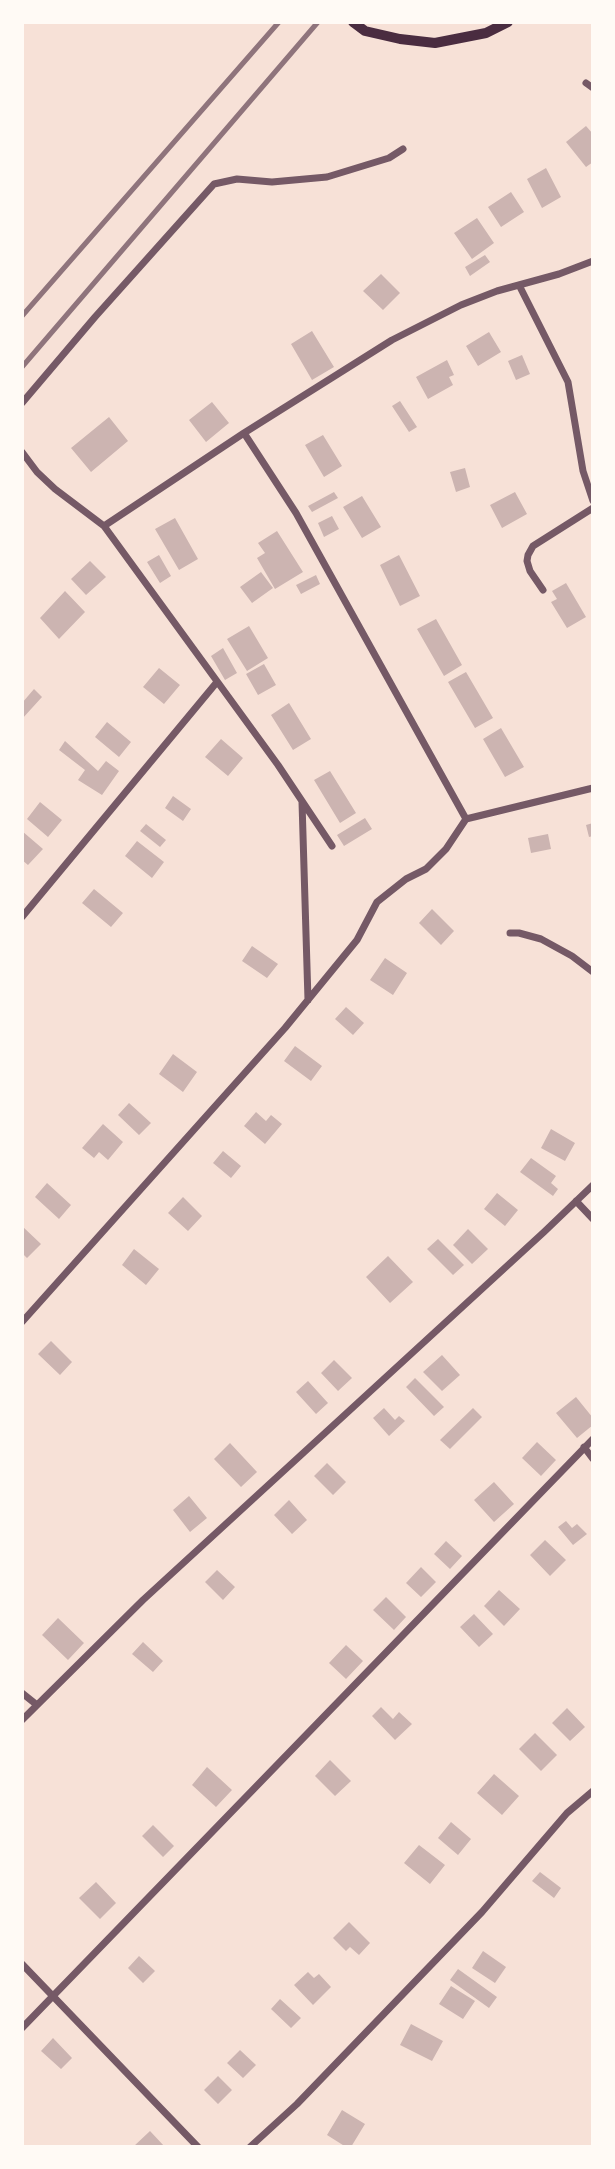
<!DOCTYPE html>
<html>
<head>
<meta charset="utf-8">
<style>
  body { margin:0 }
  #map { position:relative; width:615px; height:2169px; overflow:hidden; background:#f7e1d7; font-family:"Source Serif 4",serif }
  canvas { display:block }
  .frame { position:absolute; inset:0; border:24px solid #fffaf5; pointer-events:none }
</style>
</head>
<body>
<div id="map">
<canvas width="615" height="2169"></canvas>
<div class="frame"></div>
</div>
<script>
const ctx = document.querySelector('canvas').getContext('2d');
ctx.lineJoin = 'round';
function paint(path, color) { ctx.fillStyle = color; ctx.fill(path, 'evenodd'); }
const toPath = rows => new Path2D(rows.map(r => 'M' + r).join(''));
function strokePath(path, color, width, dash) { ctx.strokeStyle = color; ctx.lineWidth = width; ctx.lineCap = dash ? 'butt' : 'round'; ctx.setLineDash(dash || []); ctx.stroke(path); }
paint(toPath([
  [586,126,593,134,593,162,586,167,566,142],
  [546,168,561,197,542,208,527,179],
  [511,192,524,212,501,227,488,207],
  [477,218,494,243,472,259,454,233],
  [485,255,490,262,470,276,465,267],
  [381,274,400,293,383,310,363,291],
  [312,331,334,367,312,380,291,344],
  [489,332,501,352,478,366,466,346],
  [522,355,530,374,516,380,508,361],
  [447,360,454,375,449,377,453,385,428,399,416,377],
  [400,401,417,427,409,432,392,406],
  [212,402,229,423,206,442,189,420],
  [109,417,128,441,91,472,71,448],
  [323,435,342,466,324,477,305,445],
  [465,468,470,487,456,492,450,472],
  [334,492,338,498,312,512,308,506],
  [515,492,527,514,502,528,490,505],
  [362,496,381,527,362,538,343,507],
  [332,516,339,529,324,537,318,523],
  [175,518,198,559,179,570,155,529],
  [277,531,303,572,275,589,257,558,265,553,258,543],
  [159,555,171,576,160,583,147,562],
  [399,555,420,596,400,606,380,565],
  [90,561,106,577,86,595,71,579],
  [261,572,273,588,252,603,240,587],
  [316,575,320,584,301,594,296,585],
  [566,583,586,617,567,628,551,602,557,599,552,591],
  [65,591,85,612,59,639,40,618],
  [436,619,462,665,444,676,417,629],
  [249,626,268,658,247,671,227,639],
  [223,648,237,673,225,680,211,656],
  [264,664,276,685,258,695,246,674],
  [159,668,180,685,164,704,143,687],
  [466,672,493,718,475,728,448,682],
  [34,689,42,697,22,719,22,703],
  [289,703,311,739,293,750,271,715],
  [107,722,131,742,119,757,95,737],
  [501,728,524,767,505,777,483,739],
  [221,739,243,758,228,776,205,757],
  [65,741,98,771,106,761,119,771,102,795,78,780,85,770,59,750],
  [330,771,356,813,340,823,314,780],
  [173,796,191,809,183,821,165,808],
  [40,802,62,820,48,837,27,819],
  [365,818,372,829,344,846,337,835],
  [593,823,593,836,589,837,586,825],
  [146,824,166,840,160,847,140,831],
  [22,831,43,849,28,865,22,860],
  [548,834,551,849,531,853,528,838],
  [137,841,164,862,152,878,125,856],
  [94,889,123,913,111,927,82,903],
  [432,909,454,931,441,945,419,923],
  [252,946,278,964,267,978,242,961],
  [385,958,407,973,393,995,370,980],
  [346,1007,364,1023,353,1035,335,1019],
  [295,1046,322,1066,311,1081,284,1061],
  [173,1054,197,1072,183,1092,159,1074],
  [129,1103,151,1123,139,1135,118,1115],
  [256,1112,266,1121,271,1115,282,1124,265,1144,244,1126],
  [103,1124,123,1142,108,1160,99,1152,94,1158,82,1148],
  [551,1129,575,1143,565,1161,541,1148],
  [223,1151,241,1166,231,1178,213,1163],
  [531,1158,556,1176,551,1183,558,1189,553,1196,520,1172],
  [47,1183,71,1205,59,1219,35,1197],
  [497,1193,518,1210,505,1226,484,1209],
  [183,1197,202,1216,188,1231,168,1213],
  [22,1226,41,1244,27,1258,22,1253],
  [468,1229,488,1249,472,1264,453,1245],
  [438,1239,464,1265,453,1275,427,1249],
  [134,1249,159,1269,146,1285,122,1265],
  [388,1256,413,1282,390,1303,366,1277],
  [51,1341,72,1362,60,1375,38,1354],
  [442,1355,460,1375,442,1391,423,1372],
  [334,1360,352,1378,338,1391,321,1373],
  [415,1378,444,1407,434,1416,406,1387],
  [308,1381,328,1403,316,1414,296,1392],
  [576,1397,593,1418,593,1425,577,1438,556,1413],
  [384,1408,395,1420,399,1416,405,1421,389,1436,373,1418],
  [473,1408,482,1417,450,1449,440,1440],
  [537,1442,556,1460,541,1476,522,1458],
  [230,1443,257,1472,241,1487,214,1459],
  [327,1463,346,1482,333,1495,314,1476],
  [494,1482,514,1504,494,1522,474,1500],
  [189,1496,207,1518,190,1532,173,1510],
  [289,1500,307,1520,292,1534,274,1515],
  [566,1521,572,1528,577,1524,587,1534,573,1545,558,1527],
  [545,1540,566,1560,550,1576,530,1555],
  [446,1541,462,1556,450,1569,434,1554],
  [421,1567,436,1582,421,1597,406,1583],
  [217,1570,235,1587,223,1600,205,1582],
  [499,1590,520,1609,504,1626,484,1606],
  [386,1597,406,1617,394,1630,373,1610],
  [474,1614,493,1634,479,1647,460,1627],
  [58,1618,84,1643,68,1660,42,1635],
  [143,1642,163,1661,153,1672,132,1654],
  [346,1645,363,1661,346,1679,329,1663],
  [381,1707,393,1719,399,1712,412,1724,395,1740,372,1716],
  [567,1708,585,1727,570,1741,552,1723],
  [535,1733,557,1755,541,1771,519,1749],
  [330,1760,351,1781,335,1796,315,1776],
  [207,1767,232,1790,216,1807,192,1785],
  [494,1774,519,1796,502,1815,477,1793],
  [451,1822,471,1839,458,1855,438,1838],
  [153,1825,174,1846,163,1857,142,1836],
  [419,1845,445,1865,430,1884,404,1863],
  [540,1872,561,1888,554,1898,532,1881],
  [96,1882,116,1903,100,1919,79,1898],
  [349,1922,370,1943,359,1955,350,1947,346,1951,333,1938],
  [483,1951,506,1967,495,1983,472,1968],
  [139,1956,155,1971,143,1983,128,1968],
  [458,1969,497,1997,489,2008,450,1980],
  [308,1972,314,1978,319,1974,331,1987,313,2005,294,1985],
  [451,1986,475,2001,463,2019,439,2004],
  [280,1999,301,2018,291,2028,271,2009],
  [411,2024,443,2041,432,2061,400,2045],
  [53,2038,72,2058,61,2069,41,2051],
  [240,2050,256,2065,243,2078,227,2063],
  [218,2076,232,2090,218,2104,204,2090],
  [342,2110,365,2124,351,2147,346,2147,327,2135],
  [150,2131,165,2147,133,2147]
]), '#ccb4b1');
strokePath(toPath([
  [586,83,593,88],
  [519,285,568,382,583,471,593,501],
  [22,403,95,317,214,184,237,179,272,182,327,177,389,158,403,149],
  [244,433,296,513,466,819],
  [22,452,37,472,55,489,104,526,244,433,392,340,461,305,497,291,559,274,593,261],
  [104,526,278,765,332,846],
  [543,590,530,571,527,561,528,555,533,546,593,508],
  [302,802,308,1000],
  [466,819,593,788],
  [22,917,217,682],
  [510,933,519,933,541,939,572,956,593,972],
  [576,1201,593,1219],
  [22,1322,285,1028,357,940,377,902,406,879,426,869,446,849,466,819],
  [584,1447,593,1459],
  [22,1693,37,1705],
  [22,1720,143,1600,544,1232,593,1185],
  [22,1964,198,2147],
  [22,2028,593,1439],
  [250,2147,297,2104,482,1912,567,1813,593,1791]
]), '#755966', 7);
strokePath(toPath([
  [353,22,365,31,400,39,435,43,486,33,508,22]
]), '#4a2c40', 10);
strokePath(toPath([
  [22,316,279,22],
  [22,367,318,22]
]), '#8f747c', 5);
</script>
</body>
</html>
